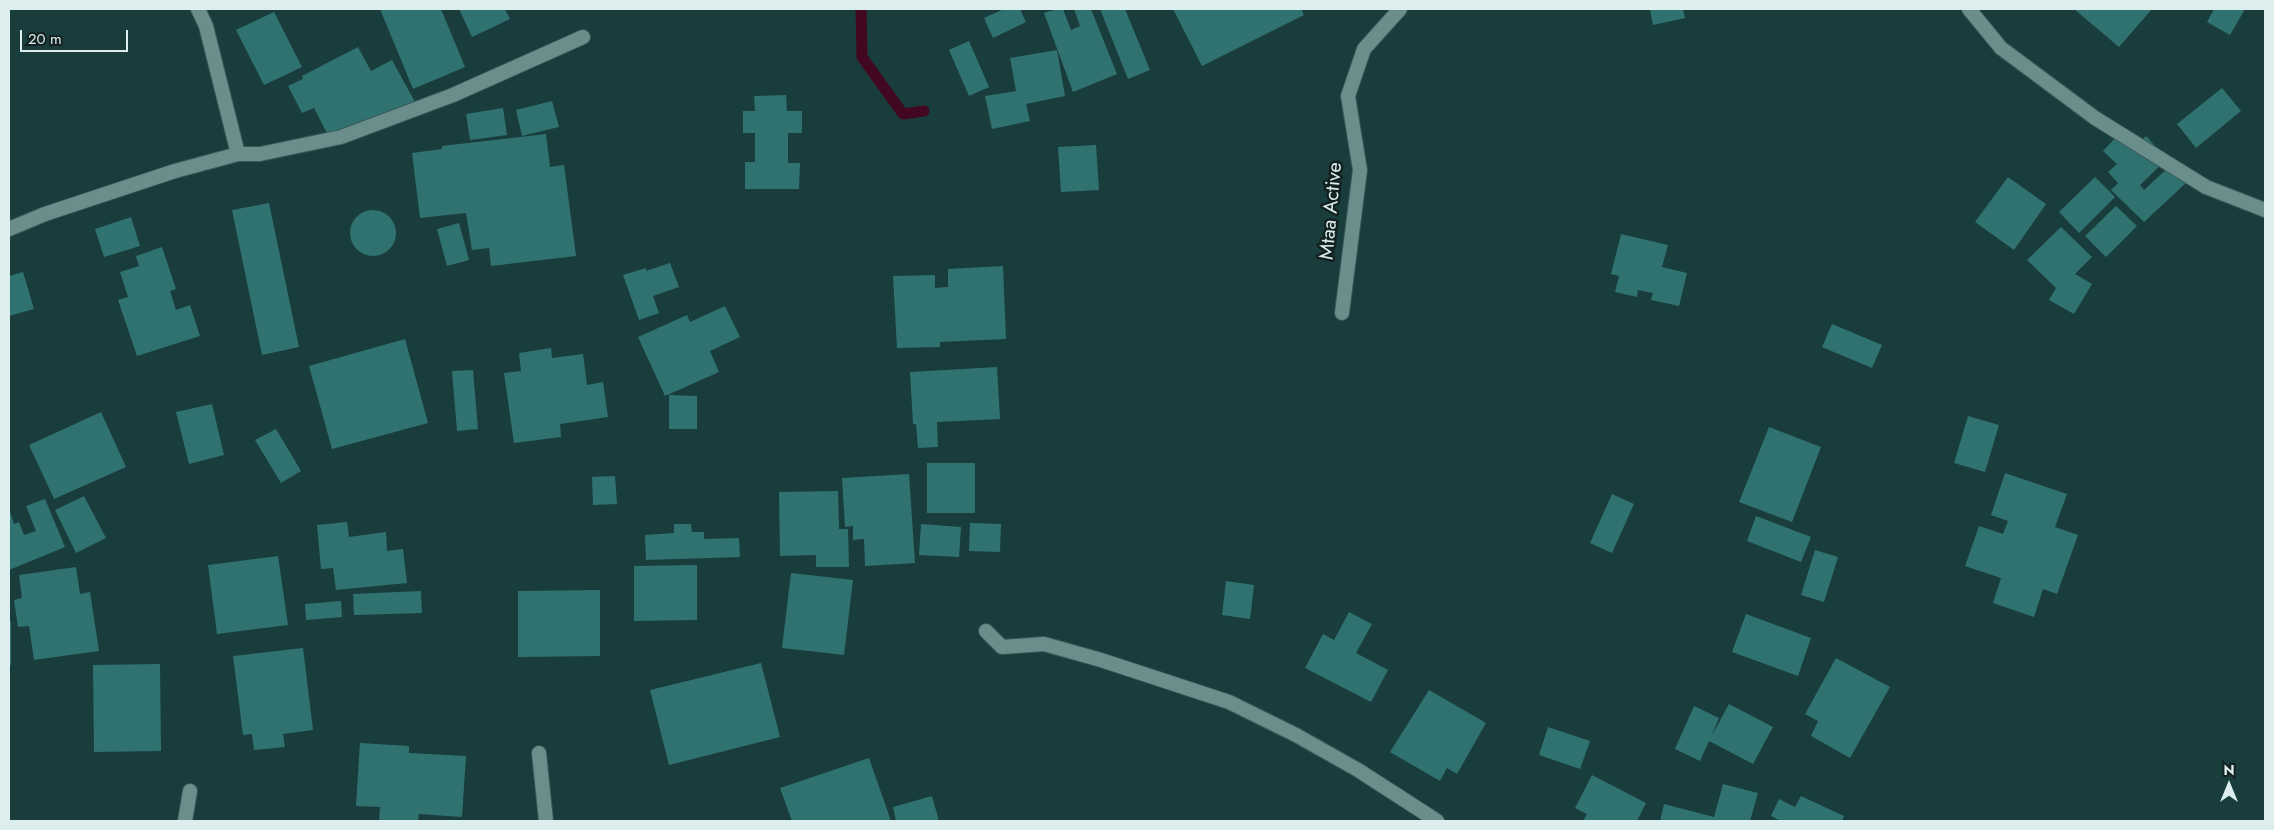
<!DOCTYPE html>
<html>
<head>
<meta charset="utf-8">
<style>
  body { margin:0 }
  #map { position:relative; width:2274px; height:830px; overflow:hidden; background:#193d3c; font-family:Jost,sans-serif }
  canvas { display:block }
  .frame { position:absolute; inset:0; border:10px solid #dcefee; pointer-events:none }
  .north { position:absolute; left:2204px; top:760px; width:50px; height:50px; -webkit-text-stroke:4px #122120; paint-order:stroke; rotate:0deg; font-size:14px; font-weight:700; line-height:20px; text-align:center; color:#dcefee }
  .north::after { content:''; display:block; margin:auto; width:18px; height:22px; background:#dcefee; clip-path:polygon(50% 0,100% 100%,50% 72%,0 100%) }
  .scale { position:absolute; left:20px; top:30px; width:108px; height:22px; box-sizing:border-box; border:2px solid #dcefee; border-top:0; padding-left:6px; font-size:15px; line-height:18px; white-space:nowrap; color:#dcefee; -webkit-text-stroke:4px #122120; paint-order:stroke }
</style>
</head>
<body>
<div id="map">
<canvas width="2274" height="830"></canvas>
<div class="frame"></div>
<div class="north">N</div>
<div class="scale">20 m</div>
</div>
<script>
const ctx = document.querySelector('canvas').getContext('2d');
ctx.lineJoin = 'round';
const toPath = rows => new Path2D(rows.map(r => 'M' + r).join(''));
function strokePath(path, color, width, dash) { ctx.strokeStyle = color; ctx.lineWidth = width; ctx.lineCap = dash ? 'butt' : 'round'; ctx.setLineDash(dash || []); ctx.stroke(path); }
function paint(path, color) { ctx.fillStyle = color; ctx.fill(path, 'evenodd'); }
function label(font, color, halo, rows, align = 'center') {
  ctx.font = font + ' Jost,sans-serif'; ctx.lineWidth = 5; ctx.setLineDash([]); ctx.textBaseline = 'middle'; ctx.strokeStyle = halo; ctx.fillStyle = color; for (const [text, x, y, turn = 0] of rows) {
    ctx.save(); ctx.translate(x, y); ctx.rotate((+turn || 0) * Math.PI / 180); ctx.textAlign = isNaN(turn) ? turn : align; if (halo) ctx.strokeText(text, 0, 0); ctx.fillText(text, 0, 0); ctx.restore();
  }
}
strokePath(toPath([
  [861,9,862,57,903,114,924,111]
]), '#420821', 11);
paint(toPath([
  [380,9,441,9,465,67,413,89],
  [459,9,505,9,510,19,472,37],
  [1004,9,1020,9,1026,22,993,38,984,18],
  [1057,9,1063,9,1071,30,1080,26,1074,9,1091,9,1117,74,1073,92,1044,13],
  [1100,9,1125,9,1150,70,1128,79],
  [1173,9,1301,9,1304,15,1202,66],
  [1650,9,1683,9,1685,18,1653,25],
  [2074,9,2152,9,2119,47],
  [2214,9,2245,9,2230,35,2207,22],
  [274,12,302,67,264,85,236,30],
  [969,41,989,87,969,96,949,50],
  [358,47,371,71,392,60,415,102,381,119,330,139,314,108,302,113,288,86,303,79,302,76],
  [1057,50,1065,96,1026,104,1030,121,992,129,985,96,1016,91,1010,58],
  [2222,88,2241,111,2196,148,2177,124],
  [786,95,787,111,802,111,802,133,788,133,788,163,800,163,799,189,745,189,745,162,755,162,755,133,743,133,743,111,755,111,754,96],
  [552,101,559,127,522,136,516,110],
  [503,108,507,135,470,140,466,114],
  [546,134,550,167,564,165,576,256,491,266,489,248,472,250,466,213,420,218,412,153,442,149,442,146],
  [2117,136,2132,149,2146,136,2167,159,2140,185,2144,190,2171,165,2187,182,2144,222,2111,190,2118,183,2108,172,2117,164,2103,151],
  [1096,145,1099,190,1061,192,1058,147],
  [2008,177,2046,204,2014,250,1975,222],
  [2095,177,2115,197,2079,233,2059,212],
  [269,203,299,347,262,355,232,210],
  [2116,206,2137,226,2106,257,2085,236],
  '350 233a23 23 0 1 1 46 0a23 23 0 1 1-46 0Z',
  [131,217,140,246,104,257,95,229],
  [459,223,469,260,447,266,437,229],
  [2061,227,2092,257,2075,274,2092,284,2074,314,2049,300,2056,288,2027,260],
  [1621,234,1668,245,1662,267,1687,273,1679,306,1651,300,1653,293,1638,290,1637,297,1615,292,1619,276,1611,274],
  [162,247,176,289,170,291,176,310,190,305,200,336,137,356,118,300,128,297,120,272,139,266,136,256],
  [670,263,679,287,653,296,659,313,639,320,623,275,646,268,646,271],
  [1003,266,1006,339,940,342,940,347,897,348,893,276,935,275,935,288,948,287,948,269],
  [23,272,34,309,9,316,9,276],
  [725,306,740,337,710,351,719,372,665,396,638,337,687,315,690,322],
  [1832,324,1882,345,1872,368,1822,347],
  [405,339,428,423,332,449,309,366],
  [551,348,552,358,583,354,587,385,603,382,608,417,560,424,561,437,514,443,504,373,521,371,519,353],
  [997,367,1000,419,937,422,938,447,918,448,916,424,913,424,910,372],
  [473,370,478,429,457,431,452,371],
  [669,395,697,396,697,429,669,429],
  [212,404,224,455,189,464,176,412],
  [101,412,126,467,54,499,29,445],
  [1968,416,1999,425,1985,472,1954,463],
  [1769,427,1821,447,1792,522,1739,502],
  [276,429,301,471,281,483,255,440],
  [927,463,975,463,975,513,927,513],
  [2005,473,2067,494,2055,527,2078,535,2057,594,2043,589,2034,617,1993,603,2001,578,1965,566,1979,526,2003,534,2008,521,1991,515],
  [909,474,915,563,865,566,864,539,853,540,853,526,845,527,842,478],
  [615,476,617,504,593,505,592,477],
  [838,491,839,529,848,529,849,567,816,567,816,555,780,556,779,492],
  [1612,494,1634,504,1612,553,1590,543],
  [84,496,106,538,76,553,55,510],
  [45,499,65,547,9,570,9,509,14,524,19,522,24,535,36,531,26,506],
  [1756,516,1811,537,1801,562,1747,541],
  [347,522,349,537,386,532,387,551,403,549,407,583,336,590,333,568,321,569,317,525],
  [970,523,1001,524,1000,552,969,551],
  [674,524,691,524,692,532,704,532,704,539,739,538,740,557,646,560,645,535,674,533],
  [921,524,961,527,959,557,919,555],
  [1815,550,1838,557,1824,602,1801,595],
  [278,556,288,625,217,634,208,565],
  [697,565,697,620,634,621,634,566],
  [76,567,80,594,90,592,99,651,34,660,29,626,18,627,14,600,22,598,19,575],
  [791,573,853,580,844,655,782,648],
  [1226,581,1254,585,1250,619,1222,615],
  [600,590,600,656,518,657,518,591],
  [421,591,422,613,354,615,353,594],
  [341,601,342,617,306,620,305,604],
  [1349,612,1372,624,1356,653,1388,670,1371,702,1305,668,1323,634,1334,640],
  [1746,614,1811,638,1798,676,1732,652],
  [9,621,11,621,11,665,9,665],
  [303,648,313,730,283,734,285,747,254,750,252,734,243,735,233,656],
  [1836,658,1890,687,1850,758,1811,736,1818,721,1805,714],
  [761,663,780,737,669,765,650,690],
  [160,664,161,751,94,752,93,665],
  [1429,690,1486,723,1457,774,1447,768,1440,781,1390,752],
  [1729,704,1773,727,1753,764,1709,741,1700,761,1675,749,1694,706,1719,718,1711,737],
  [1548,727,1590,741,1580,769,1539,755],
  [360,743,409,746,409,753,466,756,462,817,419,814,418,821,379,821,380,807,356,806],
  [869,758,891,821,792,821,780,788],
  [1592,775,1646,803,1637,821,1583,821,1587,814,1575,808],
  [1723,784,1758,793,1750,821,1660,821,1664,804,1714,817],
  [932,796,939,821,896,821,893,807],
  [1801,796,1844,816,1842,821,1781,821,1771,816,1779,799,1795,807]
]), '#307270');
const minor = toPath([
  [198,9,206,26,238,154],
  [1969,9,2001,48,2095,118,2206,187,2265,210],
  [9,229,45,214,175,171,238,154,260,154,341,137,453,95,583,37],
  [1342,313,1360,170,1348,96,1364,49,1400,9],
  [986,631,1002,647,1044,644,1101,660,1229,702,1296,735,1358,770,1437,821],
  [539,753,546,821],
  [185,821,190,791]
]);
strokePath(minor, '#395958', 16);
strokePath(minor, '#698e8c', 14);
label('20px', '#dcefee', '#122120', [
  ["Mtaa Active",1332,211,-85]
]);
</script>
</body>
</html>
